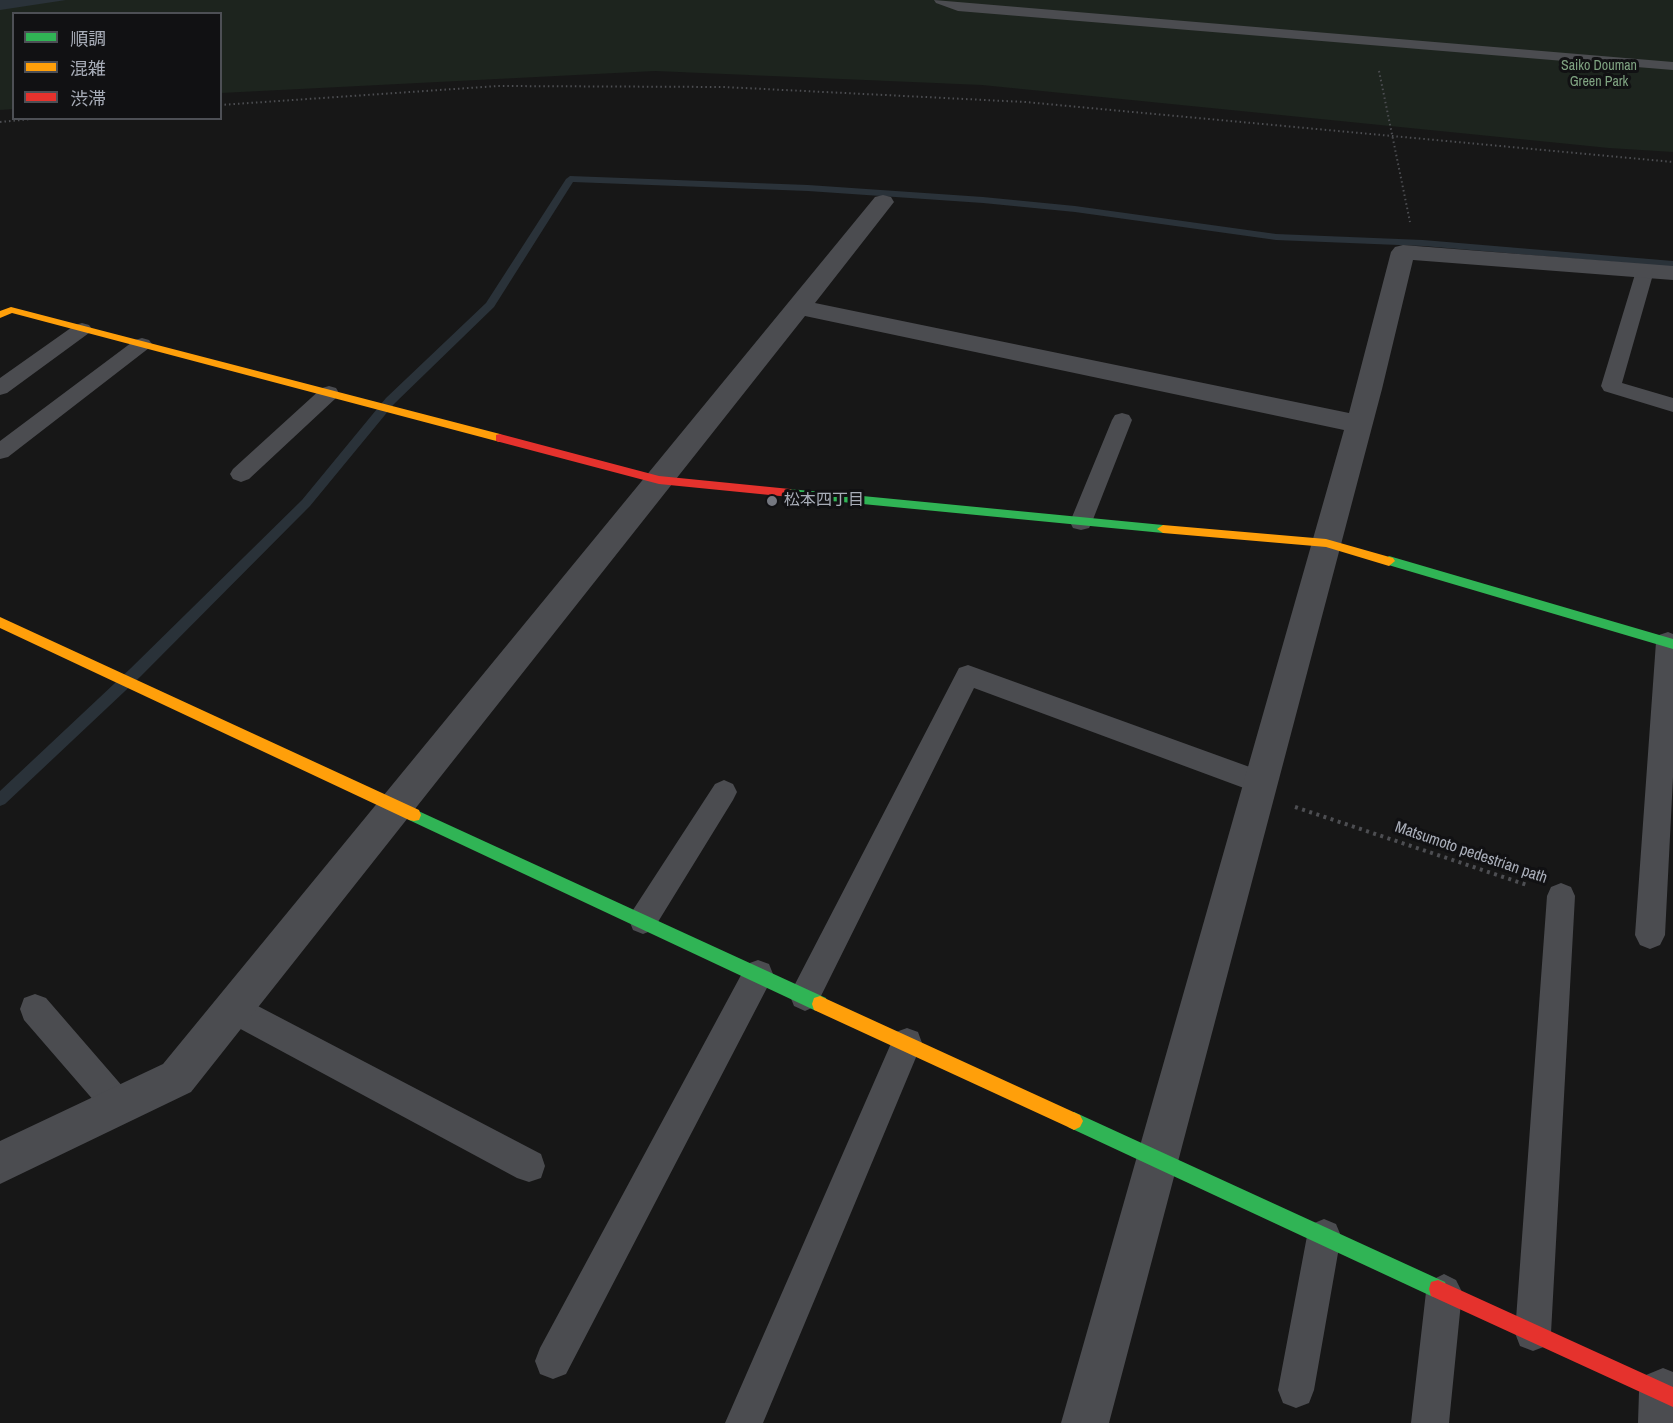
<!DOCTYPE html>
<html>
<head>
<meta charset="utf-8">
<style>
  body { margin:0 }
  #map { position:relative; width:1673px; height:1423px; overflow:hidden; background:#171717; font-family:"Archivo Narrow","Noto Sans JP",sans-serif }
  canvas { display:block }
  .legend { position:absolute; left:12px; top:12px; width:210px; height:108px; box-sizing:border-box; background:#111113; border:2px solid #4d4f55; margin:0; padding:8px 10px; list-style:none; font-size:18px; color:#a8adb8 }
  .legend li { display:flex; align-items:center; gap:12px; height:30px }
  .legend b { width:30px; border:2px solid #4d4f55 }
</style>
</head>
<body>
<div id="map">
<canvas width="1673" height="1423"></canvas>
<ul class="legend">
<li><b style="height:8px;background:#30b455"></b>順調</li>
<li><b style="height:8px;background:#ff9f0a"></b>混雑</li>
<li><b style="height:8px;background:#e5322d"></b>渋滞</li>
</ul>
</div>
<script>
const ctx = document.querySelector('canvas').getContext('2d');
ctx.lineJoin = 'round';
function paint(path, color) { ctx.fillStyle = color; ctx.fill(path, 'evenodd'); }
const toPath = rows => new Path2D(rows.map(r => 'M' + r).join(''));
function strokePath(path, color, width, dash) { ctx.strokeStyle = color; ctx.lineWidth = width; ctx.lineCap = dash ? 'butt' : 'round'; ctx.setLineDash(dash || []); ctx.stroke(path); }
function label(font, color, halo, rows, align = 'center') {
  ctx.font = font + ' "Archivo Narrow","Noto Sans JP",sans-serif'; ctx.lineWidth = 6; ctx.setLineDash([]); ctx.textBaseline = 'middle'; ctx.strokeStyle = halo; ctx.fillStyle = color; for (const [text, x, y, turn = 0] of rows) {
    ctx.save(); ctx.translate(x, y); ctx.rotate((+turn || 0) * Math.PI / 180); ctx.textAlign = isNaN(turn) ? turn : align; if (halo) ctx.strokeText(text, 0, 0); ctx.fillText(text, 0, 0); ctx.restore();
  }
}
paint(toPath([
  [0,0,1673,0,1673,152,1609,148,982,85,655,71,221,93,220,14,14,14,13,109,0,110]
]), '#1d241e');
paint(toPath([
  [0,0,66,0,0,10]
]), '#2a3239');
paint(toPath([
  [570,176,808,185,983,197,1075,206,1276,234,1423,240,1673,261,1673,267,1423,246,1276,240,1075,212,983,203,808,191,573,182,494,307,394,404,310,506,141,676,5,804,0,806,0,791,131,668,302,500,386,398,486,303,566,179,570,176]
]), '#2a3239');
strokePath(toPath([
  [1379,71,1410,222],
  [220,105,498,86,724,87,1025,102,1673,162],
  [0,122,42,118]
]), '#4d4e52', 2, [1.5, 3]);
strokePath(toPath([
  [1295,807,1527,885]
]), '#4d4e52', 4, [3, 4.5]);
paint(toPath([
  [934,0,1673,62,1673,70,958,11,936,3,934,0],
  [1645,266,1651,267,1654,271,1622,383,1673,398,1673,412,1604,391,1601,386,1636,271,1639,267,1645,266],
  [82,323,89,325,92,329,89,333,7,393,0,395,0,378,75,325,82,323],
  [142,338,149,340,152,344,149,348,8,457,0,459,0,441,135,340,142,338],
  [329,386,336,388,339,393,336,398,249,479,241,482,233,479,230,474,233,469,322,388,329,386],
  [1122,413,1129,415,1132,420,1092,522,1089,528,1081,530,1073,528,1070,522,1112,420,1115,415,1122,413],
  [1668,632,1673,634,1673,777,1665,935,1660,945,1650,949,1640,945,1635,935,1656,642,1659,635,1668,632],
  [968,665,1269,774,1273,782,1269,790,1260,794,974,688,816,1006,805,1011,794,1006,790,996,794,986,959,668,968,665],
  [724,780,733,784,737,792,733,800,653,930,643,934,633,930,629,920,633,910,715,784,724,780],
  [1561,883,1571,887,1575,896,1551,1333,1546,1346,1533,1351,1520,1346,1515,1333,1547,896,1551,887,1561,883],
  [758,960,769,964,773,974,769,984,566,1374,553,1379,540,1374,535,1361,540,1348,747,964,758,960],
  [233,993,541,1154,545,1166,541,1178,529,1182,517,1178,222,1019,218,1008,222,997,233,993],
  [35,994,46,998,130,1095,135,1106,130,1117,119,1122,108,1117,24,1020,20,1009,24,998,35,994],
  [907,1028,918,1032,922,1043,763,1423,725,1423,896,1032,907,1028],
  [1324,1219,1336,1224,1341,1236,1314,1390,1309,1403,1296,1408,1283,1403,1278,1390,1307,1236,1312,1224,1324,1219],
  [1444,1274,1456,1280,1462,1292,1449,1423,1411,1423,1426,1292,1432,1280,1444,1274]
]), '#4b4c50');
paint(toPath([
  [883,195,891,197,894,202,815,303,1349,413,1391,252,1395,247,1403,245,1673,266,1673,280,1413,260,1382,389,1109,1423,1061,1423,1344,430,805,316,191,1092,0,1184,0,1141,163,1064,875,197,883,195],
  [1663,1368,1673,1372,1673,1423,1638,1423,1639,1392,1646,1375,1663,1368]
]), '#4b4c50');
paint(toPath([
  [790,489,1163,525,1169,529,1163,533,790,497,784,493,790,489],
  [1389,556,1673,639,1673,649,1385,564,1383,561,1389,556],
  [414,809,826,998,828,1004,826,1010,820,1012,814,1010,409,820,407,815,409,810,414,809],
  [1074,1112,1445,1282,1447,1289,1445,1296,1438,1298,1431,1296,1068,1127,1065,1121,1068,1115,1074,1112]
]), '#30b455');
paint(toPath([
  [11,307,500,434,506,438,500,442,12,313,0,318,0,311,11,307],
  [1163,525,1326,539,1393,558,1395,561,1389,566,1326,547,1163,533,1157,529,1163,525],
  [0,617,419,810,421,815,419,820,414,821,409,820,0,628,0,617],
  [820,996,1080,1115,1083,1121,1080,1127,1074,1130,1068,1127,814,1010,812,1004,814,998,820,996]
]), '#ff9f0a');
paint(toPath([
  [500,434,659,476,790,489,796,493,790,497,659,484,496,441,496,435,500,434],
  [1438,1280,1673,1387,1673,1407,1431,1296,1429,1289,1431,1282,1438,1280]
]), '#e5322d');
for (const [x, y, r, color] of [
  [772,501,6,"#757880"]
]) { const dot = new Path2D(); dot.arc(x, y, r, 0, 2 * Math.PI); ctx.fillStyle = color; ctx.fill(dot); strokePath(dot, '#111113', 2); }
label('14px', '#7fa381', '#111113', [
  ["Saiko Douman",1599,66],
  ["Green Park",1599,82]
]);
label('16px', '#a8adb8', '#111113', [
  ["松本四丁目",784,501]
], 'left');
label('16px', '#a8adb8', '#111113', [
  ["Matsumoto pedestrian path",1471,853,19]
]);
</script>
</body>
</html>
